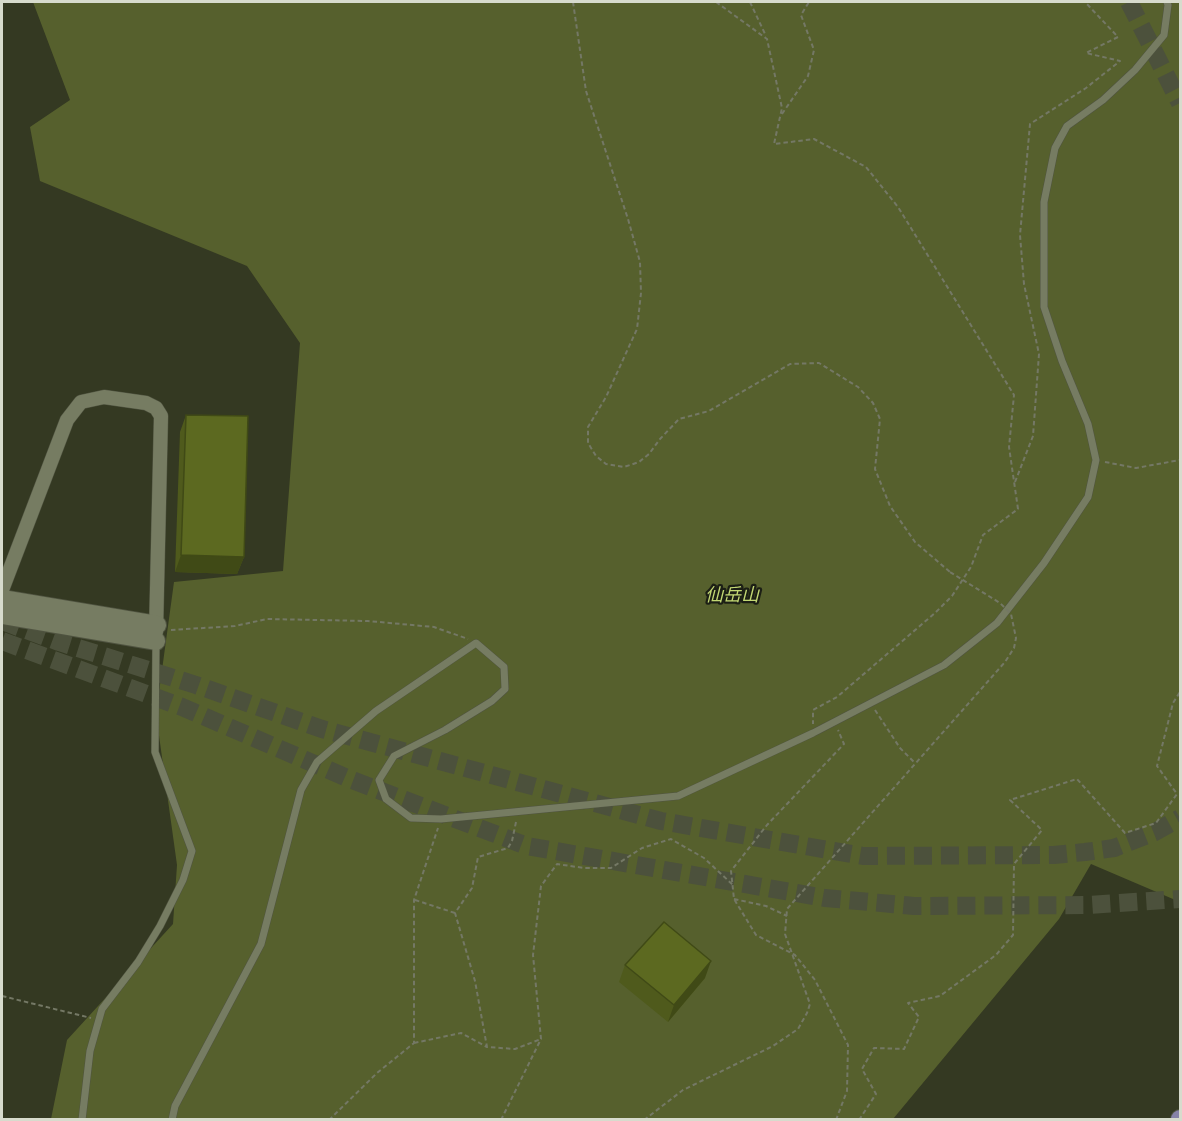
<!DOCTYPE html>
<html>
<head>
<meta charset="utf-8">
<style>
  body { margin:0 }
  #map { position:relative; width:1182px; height:1121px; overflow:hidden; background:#343922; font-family:"Playfair Display",serif }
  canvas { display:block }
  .frame { position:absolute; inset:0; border:3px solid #d7dbcd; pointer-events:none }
</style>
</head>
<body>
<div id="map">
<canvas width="1182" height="1121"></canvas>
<div class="frame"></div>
</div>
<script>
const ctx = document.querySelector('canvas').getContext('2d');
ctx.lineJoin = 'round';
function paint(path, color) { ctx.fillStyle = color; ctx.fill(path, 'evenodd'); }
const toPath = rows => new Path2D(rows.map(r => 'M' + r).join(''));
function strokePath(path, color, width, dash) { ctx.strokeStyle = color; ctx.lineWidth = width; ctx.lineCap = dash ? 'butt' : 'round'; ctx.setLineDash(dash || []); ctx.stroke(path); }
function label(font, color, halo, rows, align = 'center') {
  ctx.font = font + ' "Playfair Display","Noto Sans SC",serif'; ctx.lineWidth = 4.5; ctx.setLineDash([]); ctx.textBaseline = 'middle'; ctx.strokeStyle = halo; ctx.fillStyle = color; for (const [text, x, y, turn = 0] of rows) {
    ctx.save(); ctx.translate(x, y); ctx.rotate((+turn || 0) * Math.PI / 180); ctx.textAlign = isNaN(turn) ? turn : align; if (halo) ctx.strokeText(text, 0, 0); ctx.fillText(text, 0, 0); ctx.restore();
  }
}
paint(toPath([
  [33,2,1180,2,1180,902,1091,864,1059,919,893,1119,51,1119,67,1040,173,924,177,865,156,714,174,582,283,571,300,343,247,266,40,181,30,127,70,100]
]), '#56602d');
strokePath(toPath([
  [2,621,59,642,196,685,322,729,661,821,863,856,1054,855,1085,852,1114,848,1155,832,1180,818],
  [2,641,182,707,352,780,527,846,825,898,914,906,1088,905,1180,899]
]), '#4c513c', 18, [18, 9]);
strokePath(toPath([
  [1129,2,1180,103]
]), '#4c513c', 18, [18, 9]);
const lane = toPath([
  [82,1120,90,1051,102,1009,138,962,160,926,183,880,192,851,155,752,156,643],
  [172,1120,175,1106,261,944,301,790,317,762,376,711,476,643,504,667,505,689,492,701,445,730,394,756,379,780,386,799,411,818,441,819,678,796,813,733,944,665,997,623,1044,563,1088,497,1096,460,1088,424,1062,361,1044,307,1044,202,1055,148,1067,126,1103,100,1135,70,1164,35,1168,5,1167,2]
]);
const street = toPath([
  [2,590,67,420,81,402,104,397,146,403,156,408,161,416,156,632]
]);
const secondary = toPath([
  [2,599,157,625],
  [2,615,156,641]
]);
const primary = toPath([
  [1180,1120,1180,1119]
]);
strokePath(lane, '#505441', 8);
strokePath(street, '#505441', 15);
strokePath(secondary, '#505441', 20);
strokePath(primary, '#505441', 20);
strokePath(toPath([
  [573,2,586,91,628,219,640,262,641,293,637,329,606,397,588,427,588,443,596,456,606,464,624,467,639,462,649,454,660,439,679,419,709,411,790,364,819,363,858,387,873,403,880,419,875,469,890,506,915,542,950,572],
  [716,2,767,39,782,108,774,144,814,139,866,167,898,207,1014,395,1009,447,1018,509,983,535,971,567,952,596,935,613,837,697,813,710,813,724],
  [750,2,766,36],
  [782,114,808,76,814,50,801,15,809,2],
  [1105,462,1136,468,1180,460,1180,455],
  [1015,482,1033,436,1039,354,1024,284,1020,235,1030,124,1086,88,1120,61,1086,53,1118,37,1085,2],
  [171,630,235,626,267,619,368,621,434,627,468,639],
  [875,710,900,748,915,763],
  [516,822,512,841,508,848,478,857,472,888,455,913,475,981,487,1047,515,1049,541,1039],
  [734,899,766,906,787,916],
  [415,900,455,913],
  [2,996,91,1018],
  [414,1043,461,1033,487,1047],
  [329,1120,377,1073,414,1043,414,900,438,828],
  [501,1120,541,1039,533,955,541,886,557,864,584,868,611,868,642,848,671,839,704,858,733,885],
  [836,1120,847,1091,848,1045,815,980,795,955,756,935,734,899,731,871,767,825,844,744,838,730],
  [859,1120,876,1094,862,1069,874,1048,904,1049,919,1017,908,1003,940,996,996,955,1013,935,1014,864,1042,830,1010,800,1077,779,1125,833,1156,823,1177,794,1157,766,1173,703,1180,692]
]), '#747865', 2, [4.5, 3]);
strokePath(lane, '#767c62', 7);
strokePath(street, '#767c62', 14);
strokePath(secondary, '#767c62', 18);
strokePath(primary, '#8783a7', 18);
strokePath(toPath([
  [644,1120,683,1090,773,1046,798,1029,807,1013,810,1004,785,934,787,909,1005,662,1014,648,1016,638,1011,614,1000,603,950,572]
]), '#747865', 2, [4.5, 3]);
paint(toPath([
  [186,415,244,557,237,574,175,572,180,432],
  [625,965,705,978,668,1022,619,982]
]), '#4f5a1c');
paint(toPath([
  [181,555,244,557,237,574,175,572],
  [711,961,705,978,668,1022,674,1005]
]), '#404a16');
const building = toPath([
  [186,415,248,416,244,557,181,555,186,415],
  [664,922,711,961,674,1005,625,965,664,922]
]);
paint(building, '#5c6920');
strokePath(building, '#404a16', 1.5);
label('italic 18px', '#c3d874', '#1c1f15', [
  ["仙岳山",732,595]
]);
</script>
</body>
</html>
